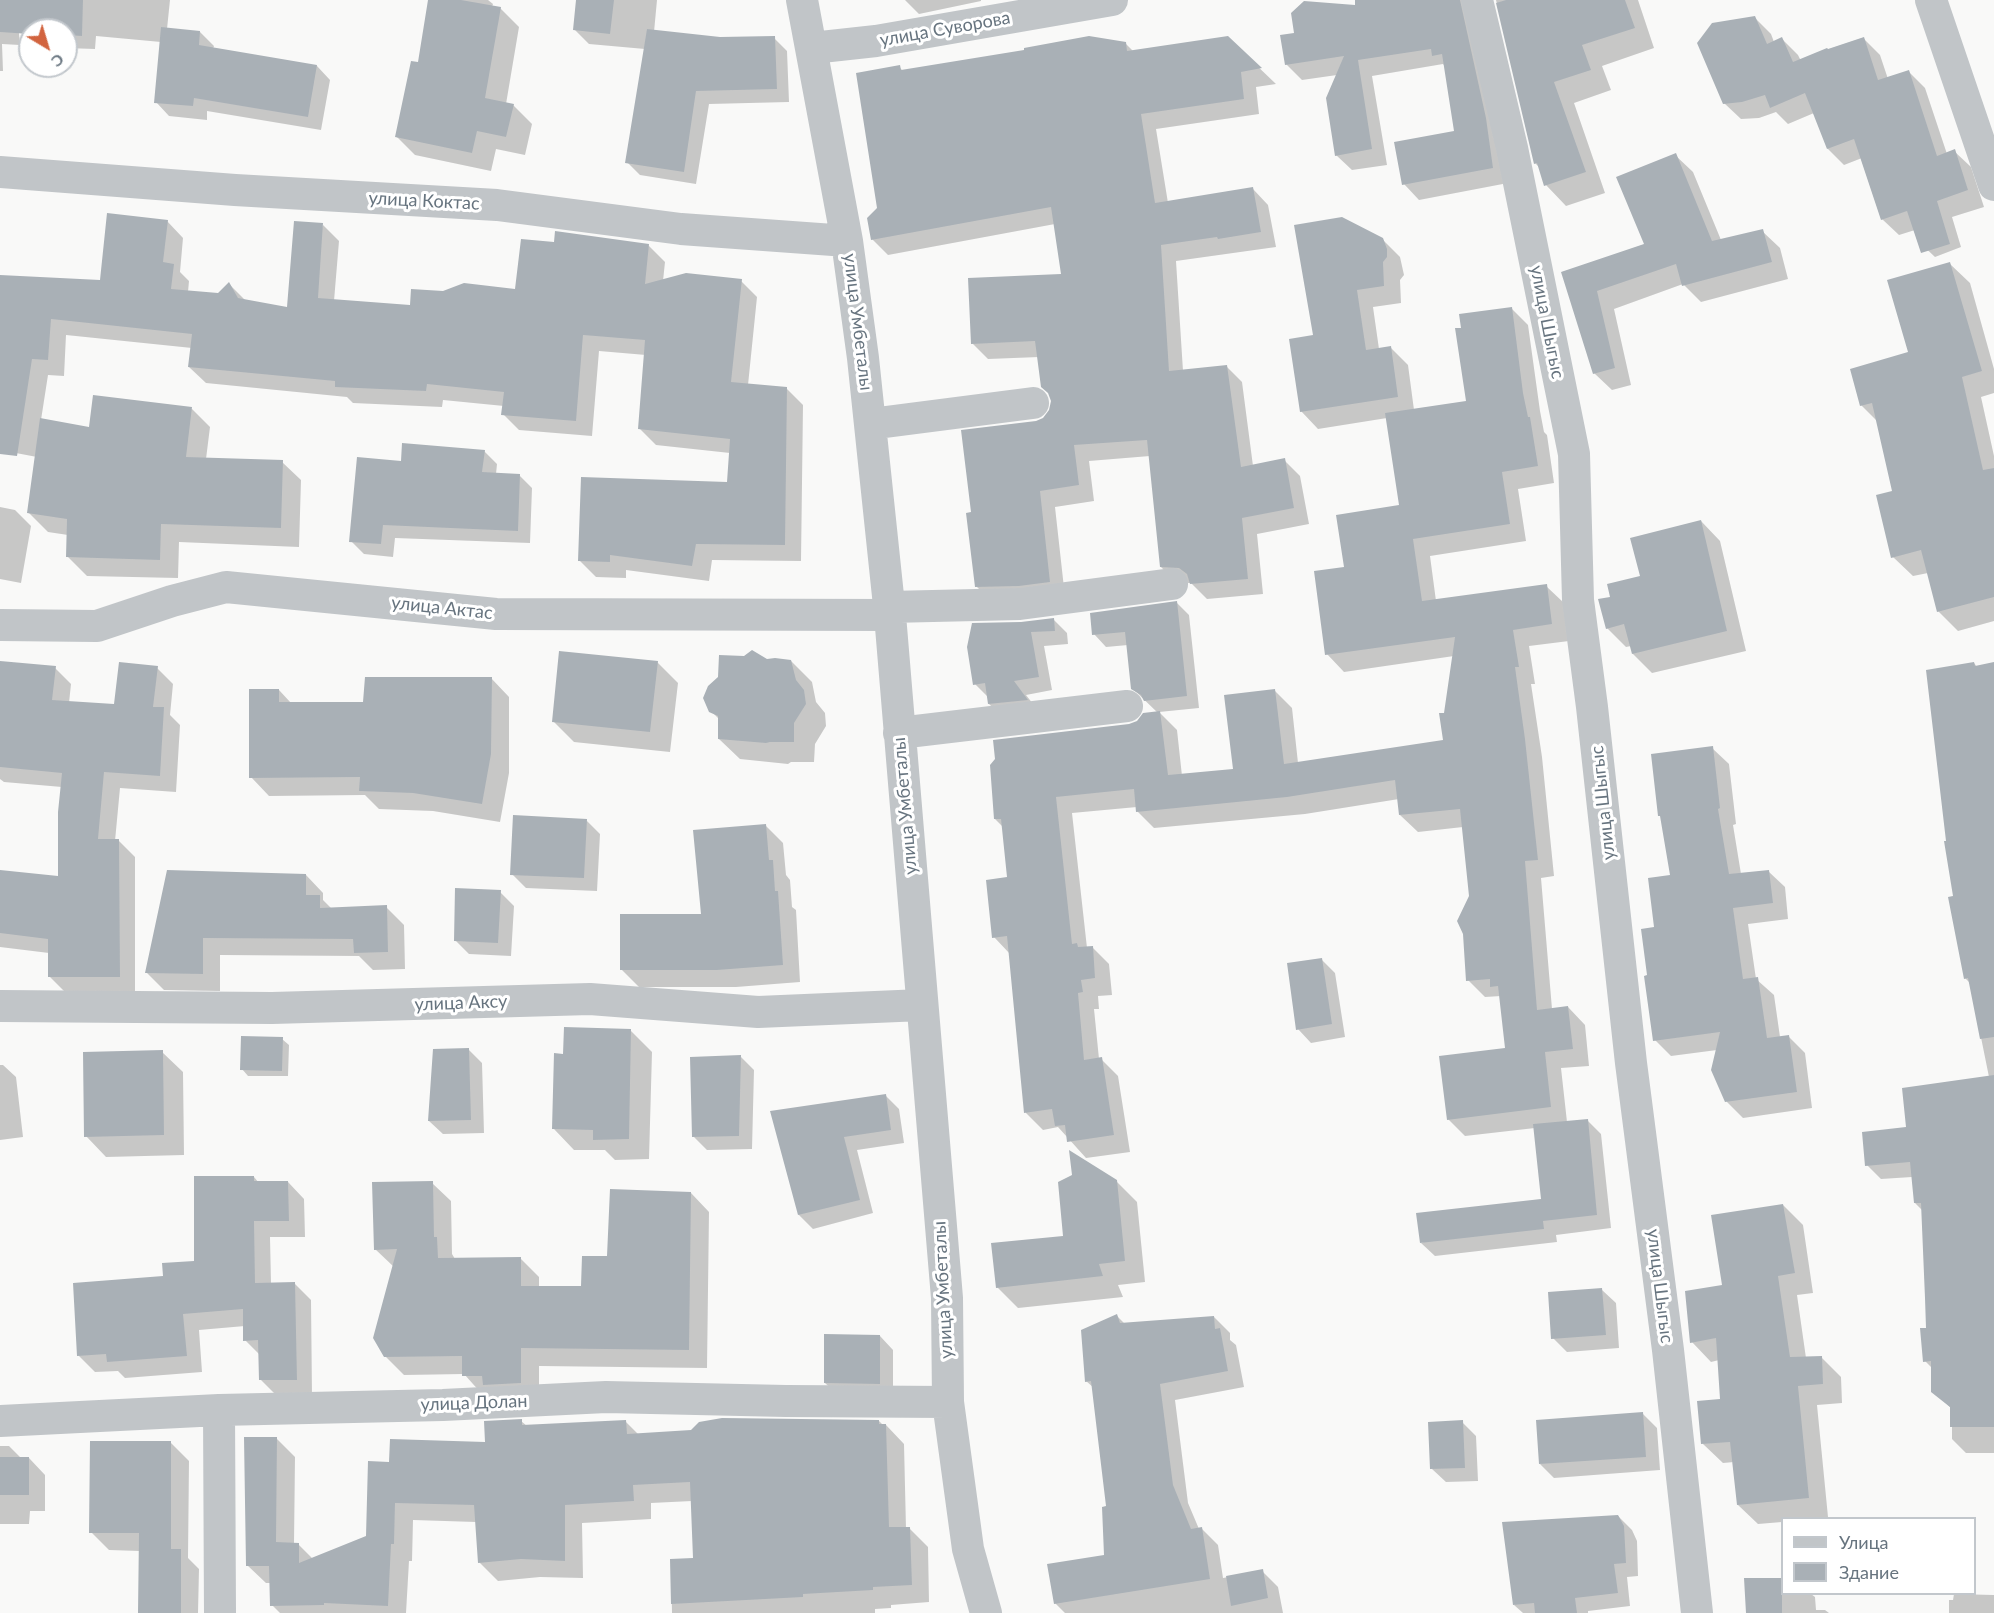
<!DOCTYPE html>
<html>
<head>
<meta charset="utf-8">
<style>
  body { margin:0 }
  #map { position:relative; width:1994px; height:1613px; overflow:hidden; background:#f9f9f8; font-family:Lato,sans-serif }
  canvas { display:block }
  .legend { position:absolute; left:1781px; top:1517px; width:195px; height:78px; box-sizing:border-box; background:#fff; border:2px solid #c2c7cc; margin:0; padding:8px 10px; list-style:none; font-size:18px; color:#67747f }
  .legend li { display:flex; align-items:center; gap:12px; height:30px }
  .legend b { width:30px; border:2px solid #c2c7cc }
  .north { position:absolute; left:18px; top:18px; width:60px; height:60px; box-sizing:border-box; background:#fff; border:2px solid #c2c7cc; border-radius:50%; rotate:142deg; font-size:16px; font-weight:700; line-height:24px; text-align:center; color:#67747f }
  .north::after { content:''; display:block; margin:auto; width:21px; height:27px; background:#d2643f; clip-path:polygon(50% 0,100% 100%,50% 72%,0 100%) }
</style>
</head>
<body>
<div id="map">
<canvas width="1994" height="1613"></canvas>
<ul class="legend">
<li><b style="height:8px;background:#c1c5c8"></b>Улица</li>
<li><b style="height:16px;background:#a9b0b6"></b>Здание</li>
</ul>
<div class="north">С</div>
</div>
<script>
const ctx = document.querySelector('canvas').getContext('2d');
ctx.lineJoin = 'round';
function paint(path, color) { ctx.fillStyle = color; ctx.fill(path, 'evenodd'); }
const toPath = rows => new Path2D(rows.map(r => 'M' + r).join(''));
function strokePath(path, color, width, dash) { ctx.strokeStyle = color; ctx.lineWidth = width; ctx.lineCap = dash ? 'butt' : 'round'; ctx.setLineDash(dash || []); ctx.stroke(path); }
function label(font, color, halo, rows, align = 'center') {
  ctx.font = font + ' Lato,sans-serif'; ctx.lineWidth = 6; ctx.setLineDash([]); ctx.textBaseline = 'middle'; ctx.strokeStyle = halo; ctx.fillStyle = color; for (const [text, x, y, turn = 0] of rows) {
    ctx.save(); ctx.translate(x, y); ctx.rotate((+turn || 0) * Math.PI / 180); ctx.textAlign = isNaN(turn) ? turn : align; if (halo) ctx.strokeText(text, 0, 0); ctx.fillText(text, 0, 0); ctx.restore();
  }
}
paint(toPath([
  [0,0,16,0,20,45,2,44,3,71,0,71],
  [44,0,170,0,167,29,200,32,214,46,213,49,317,66,330,80,321,130,207,111,207,120,169,116,156,102,161,42,96,36,95,49,66,48,66,30,38,30],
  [430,0,488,0,493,4,492,7,500,8,519,27,506,104,513,105,532,124,525,155,496,149,491,171,415,155,396,136,419,64],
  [578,0,657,0,654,32,720,39,774,38,787,51,789,102,709,104,696,184,640,175,627,162,645,49,589,44,575,30],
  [905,0,981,0,981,1,919,14],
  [1356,0,1477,0,1508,183,1419,200,1404,184,1456,132,1446,67,1443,64,1372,76,1387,165,1352,170,1336,155,1337,75,1302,80,1286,64,1296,34,1357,7],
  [1496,0,1638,0,1654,48,1602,66,1611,90,1574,103,1605,193,1566,206,1546,185,1540,168,1535,163],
  [1754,17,1771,34,1774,42,1782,39,1798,55,1801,61,1863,38,1880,55,1888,79,1909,72,1925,88,1947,154,1954,151,1971,167,1984,207,1952,217,1961,247,1935,257,1918,241,1915,230,1899,235,1882,219,1862,158,1844,165,1828,149,1814,113,1788,124,1776,112,1759,118,1741,119,1724,103],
  [1228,38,1276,84,1256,87,1259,114,1156,129,1168,203,1253,189,1268,205,1276,247,1176,261,1183,371,1226,366,1242,382,1253,466,1284,460,1300,476,1309,524,1257,534,1263,594,1207,599,1191,583,1177,583,1161,567,1150,456,1089,461,1094,501,1055,507,1065,597,992,602,976,586,1036,422,1044,419,1051,411,1052,401,1039,357,988,359,972,343,1063,275,1055,224,888,255,872,239,879,209,899,67,903,71,1125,43,1133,51],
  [1675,155,1693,172,1721,240,1762,231,1780,248,1788,279,1701,302,1683,284,1614,309,1631,385,1612,390,1594,373,1563,272,1646,244],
  [167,221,183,238,180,272,189,281,188,292,218,295,229,284,245,300,288,308,323,225,339,241,334,301,411,307,444,292,516,291,555,244,648,245,665,262,663,281,741,281,757,297,748,385,787,389,803,405,801,561,712,560,709,581,626,570,626,578,596,577,579,560,728,483,730,453,656,445,640,429,646,355,599,351,592,436,519,430,503,414,504,406,443,400,442,407,353,403,347,397,206,383,189,367,192,348,66,335,64,376,48,375,41,420,91,429,192,409,210,427,206,459,282,462,301,480,299,547,179,542,178,578,87,576,68,557,68,535,48,532,29,513,37,457,0,450,0,276,101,282],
  [1382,239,1400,257,1404,275,1400,280,1401,303,1373,307,1379,349,1390,347,1408,365,1414,410,1467,402,1462,329,1511,308,1528,325,1540,411,1544,432,1547,435,1554,483,1518,489,1526,541,1430,556,1436,601,1546,586,1564,603,1569,641,1529,646,1535,684,1531,684,1542,757,1554,876,1541,878,1552,1009,1568,1007,1585,1025,1589,1066,1561,1068,1567,1122,1587,1120,1601,1134,1611,1228,1556,1235,1557,1242,1435,1256,1421,1243,1542,1200,1535,1128,1465,1136,1448,1119,1507,1050,1501,996,1485,997,1468,980,1471,896,1463,827,1418,832,1400,815,1399,799,1305,814,1154,828,1137,811,1137,807,1072,813,1087,948,1092,947,1109,964,1112,995,1098,996,1099,1009,1094,1009,1099,1059,1101,1059,1118,1076,1130,1152,1086,1158,1058,1127,1043,1130,1026,1113,1010,954,994,937,1009,878,1003,827,995,819,1129,725,1158,713,1132,688,1128,645,1106,647,1094,634,1176,602,1189,615,1199,708,1159,712,1177,730,1182,776,1235,771,1275,691,1292,708,1298,763,1445,741,1445,714,1454,656,1344,672,1327,654,1345,568,1401,506,1387,418,1318,429,1301,411,1315,337],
  [1950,264,1970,283,1994,369,1994,393,1981,397,1994,456,1994,621,1958,631,1938,611,1928,573,1913,576,1893,557,1894,492,1878,422,1861,405,1909,353],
  [484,451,497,464,496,474,519,475,532,488,530,543,395,538,393,557,364,554,351,541,402,462],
  [0,507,15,510,31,526,21,583,0,579],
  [1701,521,1720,541,1746,651,1652,673,1633,654,1631,646,1626,647,1607,628,1612,598,1642,577],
  [1053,619,1067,633,1068,644,1044,646,1052,690,1026,695,1040,713,1003,717,989,704,989,698,975,684,1021,623],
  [766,661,791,661,812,682,816,702,825,713,826,726,815,744,814,762,791,762,788,764,740,759,719,739,720,720,711,711],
  [0,662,55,668,71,684,69,703,115,706,157,668,173,684,170,715,180,725,176,792,120,788,115,841,119,841,135,857,135,993,66,993,50,977,49,953,0,947,0,871,60,878,62,787,4,782,0,779],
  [657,662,678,683,670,752,574,742,554,722],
  [1974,663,1977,667,1994,664,1994,1453,1966,1453,1952,1439,1952,1409,1933,1391,1933,1369,1925,1361,1927,1329,1922,1210,1915,1203,1912,1177,1881,1179,1867,1165,1908,1129,1989,1077,1970,983,1965,978,1947,842],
  [491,678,509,697,509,773,500,822,433,811,379,809,365,795,269,796,251,777,279,690,291,703,364,703],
  [1712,748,1729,764,1736,824,1733,825,1741,874,1768,871,1785,887,1788,919,1748,924,1756,979,1774,995,1780,1037,1788,1036,1805,1053,1812,1108,1743,1118,1727,1102,1717,1050,1671,1056,1655,1040,1649,977,1656,928],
  [586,820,600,834,597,891,526,888,512,874],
  [765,825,783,843,786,875,790,880,792,907,796,910,800,982,736,987,639,987,621,969,702,916],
  [169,871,306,875,323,893,323,900,332,909,386,907,404,925,405,969,373,970,359,956,220,955,220,991,164,990,147,973],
  [500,892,514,906,511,956,469,954,455,940],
  [1321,959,1335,973,1345,1037,1311,1043,1298,1029],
  [631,1031,652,1052,649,1159,615,1160,605,1150,574,1150,554,1129,565,1056],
  [282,1039,289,1045,288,1076,248,1076,242,1069],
  [468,1049,482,1063,484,1133,443,1134,429,1121],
  [162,1052,183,1072,184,1155,106,1157,86,1136],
  [741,1057,754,1070,752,1149,707,1150,694,1137],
  [0,1065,3,1065,16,1077,23,1137,0,1140],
  [885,1095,899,1109,904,1143,857,1150,873,1213,813,1229,799,1215,772,1112],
  [254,1177,259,1183,288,1182,304,1199,305,1237,270,1237,271,1284,295,1284,311,1300,312,1396,277,1396,261,1380,260,1355,245,1340,245,1326,199,1330,202,1372,125,1378,118,1371,95,1372,78,1355,164,1277,196,1262],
  [1116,1181,1137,1202,1145,1282,1118,1285,1123,1297,1018,1308,997,1287,1064,1237],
  [432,1183,451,1201,452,1254,455,1259,520,1258,539,1277,539,1287,583,1288,609,1258,691,1193,709,1212,707,1368,539,1366,539,1401,482,1394,464,1374,404,1375,385,1356,394,1267,375,1249],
  [1783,1205,1803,1225,1813,1293,1797,1295,1806,1358,1821,1357,1841,1377,1842,1403,1817,1405,1828,1517,1782,1518,1782,1522,1758,1524,1738,1505,1734,1462,1723,1463,1703,1444,1722,1400,1719,1360,1711,1362,1692,1342,1724,1286],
  [1602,1290,1616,1303,1619,1348,1567,1352,1553,1338],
  [1116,1315,1125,1324,1214,1317,1230,1333,1230,1340,1236,1345,1244,1387,1175,1400,1188,1503,1199,1529,1202,1529,1218,1545,1223,1578,1262,1571,1278,1587,1283,1613,1065,1613,1055,1603,1106,1557,1108,1508,1094,1388,1086,1381],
  [880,1336,893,1350,893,1397,839,1396,825,1383],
  [1643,1414,1657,1428,1660,1470,1554,1478,1540,1464],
  [521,1421,527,1426,625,1421,639,1435,879,1421,883,1425,886,1425,904,1444,906,1529,910,1529,928,1547,929,1602,891,1605,891,1608,875,1609,875,1613,672,1613,671,1560,694,1560,692,1501,651,1503,651,1519,582,1523,583,1578,540,1577,498,1581,479,1562,476,1522,413,1520,412,1561,409,1561,406,1613,280,1613,272,1605,271,1583,266,1583,247,1565,276,1438,295,1457,294,1544,298,1544,313,1559,367,1537,391,1463,487,1443],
  [1462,1422,1476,1436,1478,1481,1446,1482,1432,1469],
  [171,1443,189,1461,188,1558,199,1569,198,1613,140,1613,140,1551,109,1550,91,1532],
  [0,1446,9,1446,21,1458,29,1458,45,1475,45,1511,30,1511,29,1524,0,1524],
  [1618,1516,1632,1530,1637,1541,1638,1576,1627,1577,1630,1606,1588,1611,1588,1613,1523,1613,1514,1605],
  [1782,1579,1782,1594,1811,1594,1815,1597,1816,1610,1825,1610,1829,1613,1748,1613,1746,1580],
  [1954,1594,1994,1595,1994,1613,1949,1613,1949,1600,1953,1600]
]), '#0003');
paint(toPath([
  [0,0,83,0,82,36,66,35,66,30,30,30,30,34,0,32],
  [428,0,461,0,501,7,485,98,514,104,506,137,477,131,472,153,395,137,411,61,418,62],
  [576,0,614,0,610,34,573,30],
  [1355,0,1460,0,1486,118,1493,168,1402,185,1394,142,1454,131,1442,54,1432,56,1431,49,1358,60,1372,149,1335,156,1326,98,1344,56,1285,65,1280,35,1294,33,1291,13,1304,1,1355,5],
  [1506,0,1625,0,1635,28,1582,45,1591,70,1554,82,1586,172,1544,186,1537,163,1534,164,1496,3],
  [1755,16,1767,44,1782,37,1793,62,1827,48,1828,49,1864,37,1878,80,1909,70,1937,156,1955,149,1968,190,1937,201,1950,244,1921,253,1907,211,1881,220,1854,139,1827,149,1805,93,1770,108,1765,95,1742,102,1723,104,1697,43,1712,23],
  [161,27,200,31,199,45,317,65,308,117,194,98,193,106,154,103],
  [647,29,720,37,775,36,777,89,696,91,684,172,625,163],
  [1089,36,1126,42,1127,51,1228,36,1262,68,1241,72,1244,99,1141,114,1155,203,1253,187,1261,232,1218,239,1217,237,1161,245,1169,371,1227,365,1241,467,1285,458,1294,508,1242,518,1248,579,1190,584,1187,574,1179,568,1160,567,1147,440,1074,445,1079,485,1040,491,1050,582,1019,586,975,587,966,513,971,512,961,430,1036,421,1043,418,1049,410,1051,401,1048,393,1041,387,1035,341,971,344,968,278,1061,274,1051,207,871,240,867,218,877,208,856,73,900,65,901,70,1024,50,1024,48],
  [1676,153,1712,241,1763,229,1772,262,1682,286,1676,264,1597,291,1615,368,1593,374,1561,272,1644,244,1616,177],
  [107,213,168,220,163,262,174,264,171,289,218,293,229,282,238,298,287,307,294,221,323,223,318,298,410,305,411,289,443,291,464,283,515,289,521,239,554,242,555,231,649,244,645,284,686,273,742,279,731,382,787,387,785,545,696,544,692,566,610,555,610,562,578,561,581,477,727,482,730,439,638,429,645,340,583,335,576,421,501,415,504,392,427,384,426,391,335,387,335,381,188,367,192,334,51,319,48,360,32,359,17,456,0,454,0,275,100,280],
  [1342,217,1383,238,1387,249,1387,257,1383,262,1384,286,1357,290,1366,350,1391,346,1398,397,1300,412,1289,339,1313,335,1294,225],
  [1950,262,1982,371,1962,377,1983,470,1994,468,1994,597,1937,612,1921,550,1891,558,1876,495,1892,491,1872,403,1860,406,1850,369,1908,352,1887,280],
  [1512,307,1523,393,1528,417,1530,417,1538,466,1502,472,1510,524,1413,539,1422,601,1547,584,1552,624,1513,630,1519,667,1515,667,1525,739,1538,860,1525,861,1537,1010,1568,1006,1573,1049,1545,1052,1551,1107,1447,1120,1439,1056,1505,1048,1498,986,1490,987,1490,979,1466,981,1463,934,1457,921,1469,896,1460,809,1399,815,1395,780,1287,797,1136,812,1134,789,1056,797,1072,944,1077,943,1078,947,1093,946,1095,978,1081,980,1083,992,1078,993,1084,1060,1102,1057,1114,1135,1067,1142,1065,1125,1055,1126,1052,1109,1024,1113,1007,936,992,938,986,880,1007,877,1001,819,994,819,990,765,995,759,993,740,1129,724,1137,721,1143,713,1160,711,1168,775,1233,769,1224,695,1275,689,1284,764,1443,740,1439,713,1444,713,1455,637,1325,655,1314,571,1344,567,1336,515,1399,505,1385,413,1466,401,1455,328,1461,328,1459,314],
  [93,395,192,407,186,457,283,460,281,528,161,524,160,560,66,557,67,519,27,513,40,418,89,427],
  [402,443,485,450,482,472,520,474,518,531,383,525,381,544,349,542,357,457,401,461],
  [1701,520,1727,631,1632,654,1624,624,1606,629,1598,599,1610,597,1607,584,1640,576,1630,538],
  [1177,601,1187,696,1144,701,1141,695,1131,689,1125,632,1092,635,1090,613],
  [1054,618,1055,631,1031,632,1039,677,1014,681,1028,700,988,704,985,683,973,685,967,647,972,623,1021,622],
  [752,650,767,659,775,658,791,660,796,680,804,690,806,704,794,723,794,742,770,742,766,743,718,739,718,716,709,712,703,698,708,686,718,677,719,655,744,656],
  [559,651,658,661,650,732,552,722],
  [0,661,56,666,52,700,114,704,119,662,158,666,153,707,164,707,160,776,104,772,98,839,119,839,120,977,48,977,48,939,0,933,0,870,58,876,58,812,62,773,0,767],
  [1974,662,1975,666,1994,662,1994,1037,1980,1039,1968,978,1964,979,1948,897,1953,896,1944,841,1946,841,1926,670],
  [365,677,492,677,491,754,482,804,413,793,359,791,360,777,249,778,249,689,279,689,279,702,363,702],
  [1713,746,1720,808,1718,809,1729,874,1769,870,1773,903,1733,908,1743,979,1758,977,1767,1038,1789,1035,1797,1092,1725,1102,1711,1070,1720,1032,1653,1041,1644,976,1647,975,1641,929,1654,927,1648,878,1670,875,1660,816,1658,816,1651,754],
  [513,815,587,819,584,878,510,875],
  [766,824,769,860,773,860,775,891,778,891,783,965,717,970,620,970,620,914,701,914,693,830],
  [167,870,306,874,306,895,320,895,320,908,387,905,388,952,354,953,353,939,203,938,203,974,145,973],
  [455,888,501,890,498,943,454,941],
  [1322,958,1332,1024,1296,1030,1287,963],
  [564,1027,631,1029,629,1139,593,1140,593,1130,552,1129,554,1053,563,1054],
  [241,1036,283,1037,282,1071,240,1070],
  [469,1048,471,1120,428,1121,433,1049],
  [163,1050,164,1135,84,1137,83,1052],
  [741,1055,739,1136,692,1137,690,1057],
  [1994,1075,1994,1427,1950,1427,1950,1407,1931,1392,1931,1361,1923,1362,1920,1328,1926,1328,1925,1298,1921,1203,1914,1203,1910,1162,1865,1166,1862,1132,1906,1127,1902,1088],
  [886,1094,891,1130,844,1137,860,1200,798,1215,770,1111],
  [1588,1119,1597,1215,1543,1221,1544,1229,1420,1243,1416,1213,1541,1199,1533,1124],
  [1069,1150,1117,1180,1125,1261,1099,1264,1103,1276,996,1288,991,1243,1063,1236,1058,1182,1072,1175],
  [194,1176,254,1176,254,1181,288,1181,289,1221,254,1221,255,1283,295,1282,297,1380,259,1380,258,1340,243,1341,243,1309,183,1314,187,1356,107,1362,106,1354,77,1356,73,1283,163,1276,162,1263,194,1261],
  [433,1181,434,1237,437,1237,438,1258,521,1257,521,1286,581,1286,582,1256,607,1256,610,1189,691,1192,689,1350,521,1348,521,1383,483,1385,482,1376,462,1376,462,1356,384,1357,373,1338,397,1249,374,1250,372,1182],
  [1783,1204,1795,1273,1778,1276,1790,1357,1822,1356,1823,1384,1798,1386,1809,1498,1737,1505,1730,1442,1701,1444,1697,1401,1720,1399,1716,1338,1690,1343,1685,1291,1722,1285,1711,1215],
  [1602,1288,1606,1335,1551,1339,1548,1292],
  [1117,1314,1120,1323,1214,1316,1215,1329,1220,1328,1228,1371,1160,1384,1173,1485,1191,1529,1202,1527,1210,1579,1054,1604,1047,1564,1104,1555,1102,1507,1106,1506,1091,1381,1085,1382,1081,1330],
  [824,1334,880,1335,880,1384,824,1383],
  [1643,1412,1646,1457,1539,1464,1536,1420],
  [722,1418,879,1420,879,1424,886,1424,889,1527,910,1527,912,1585,873,1587,873,1590,803,1594,803,1597,671,1604,670,1559,693,1558,690,1482,633,1485,634,1501,565,1505,565,1561,521,1559,478,1563,474,1505,395,1503,394,1544,391,1544,388,1606,324,1603,324,1605,270,1606,269,1566,246,1566,244,1437,277,1437,276,1542,299,1543,299,1563,366,1536,368,1461,389,1462,390,1439,485,1442,484,1421,522,1419,522,1425,626,1420,627,1434,691,1430,699,1422],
  [1463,1420,1465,1468,1430,1469,1428,1422],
  [90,1441,171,1441,171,1549,181,1549,181,1613,138,1613,139,1533,89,1533],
  [0,1457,29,1457,29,1495,0,1495],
  [1618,1515,1624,1526,1626,1563,1614,1564,1618,1593,1575,1598,1577,1613,1535,1613,1534,1603,1513,1605,1502,1522],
  [1263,1569,1268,1598,1231,1606,1226,1576],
  [1744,1578,1782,1578,1782,1613,1746,1613]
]), '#a9b0b6');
strokePath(toPath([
  [802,0,847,241,863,358,890,615,947,1298,948,1402,968,1549,986,1613],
  [1477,0,1512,148,1574,454,1578,600,1592,707,1631,1063,1668,1350,1697,1613],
  [1931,0,1994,185],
  [812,48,876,41,1112,0],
  [0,172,235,190,497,205,681,229,847,241],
  [870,424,1033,403],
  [889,607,1020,604,1172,584],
  [0,625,97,626,172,601,226,587,496,614,890,615],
  [899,733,1127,706],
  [0,1006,272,1008,590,999,758,1012,922,1005],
  [219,1410,220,1613],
  [0,1421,219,1410,443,1405,606,1397,786,1401,948,1402]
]), '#c1c5c8', 32);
label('18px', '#67747f', '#fff', [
  ["улица Суворова",945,29,-10],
  ["улица Коктас",424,201,3],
  ["улица Умбеталы",858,322,83],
  ["улица Шыгыс",1547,322,79],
  ["улица Актас",442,608,6],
  ["улица Шыгыс",1603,803,-96],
  ["улица Умбеталы",905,806,-95],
  ["улица Аксу",461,1003,-2],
  ["улица Шыгыс",1660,1286,83],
  ["улица Умбеталы",943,1290,-93],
  ["улица Долан",474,1403,-2]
]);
</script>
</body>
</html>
